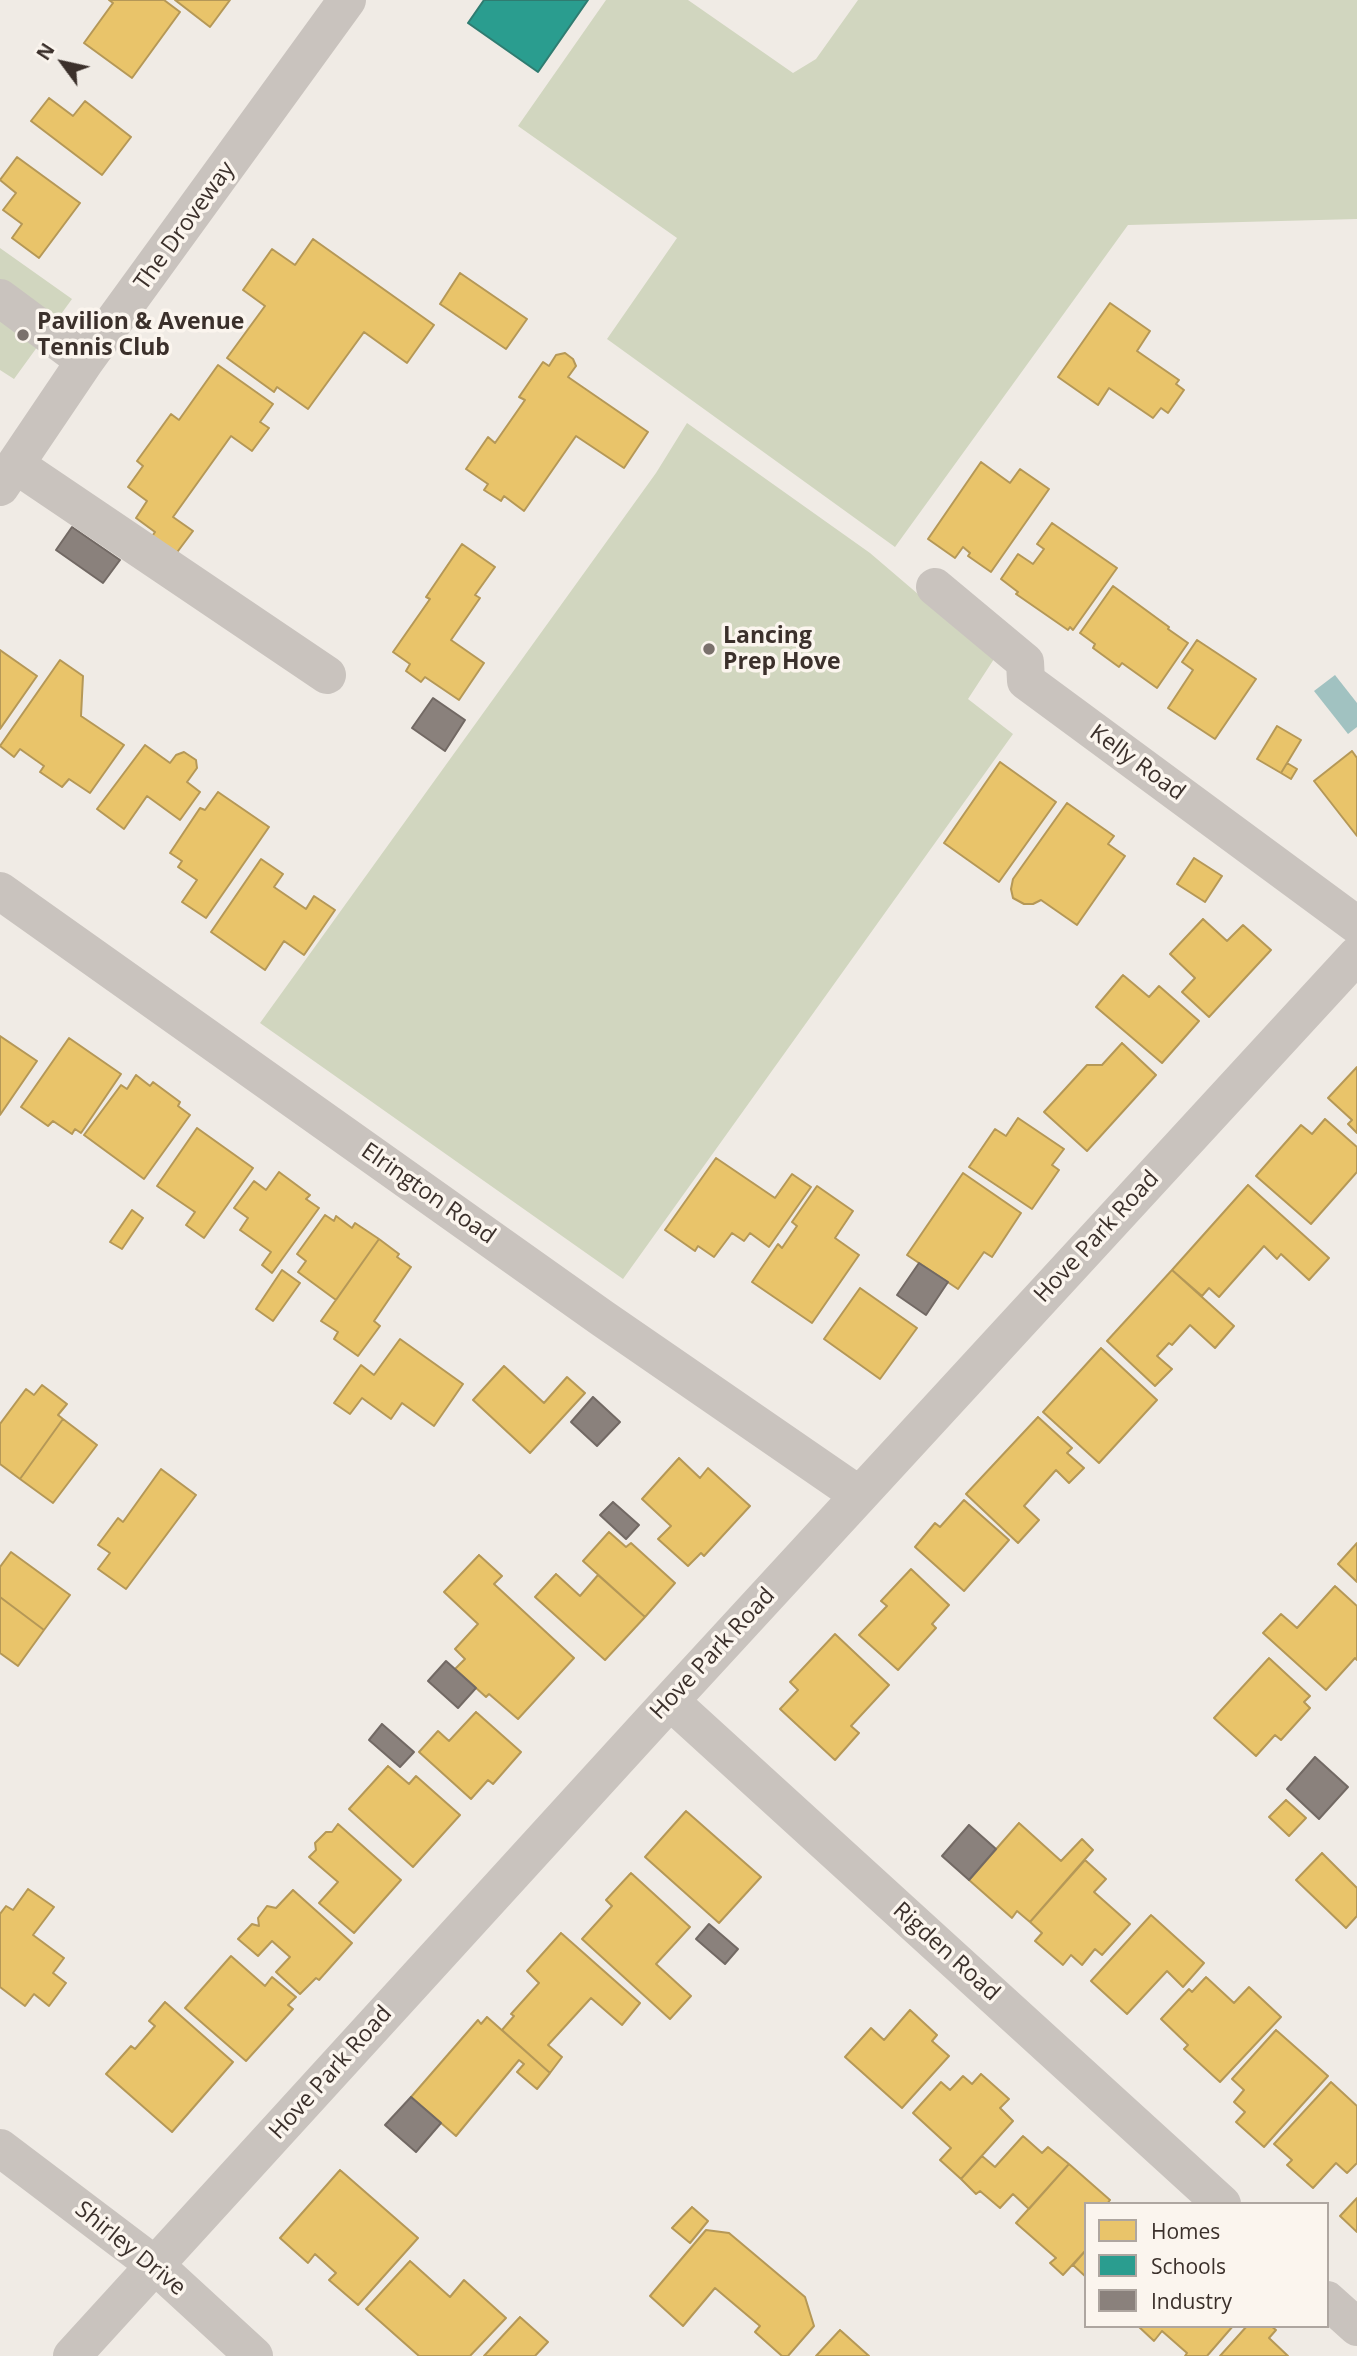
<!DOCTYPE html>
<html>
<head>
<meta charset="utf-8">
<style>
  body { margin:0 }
  #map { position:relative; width:1357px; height:2356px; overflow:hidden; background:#f0ebe5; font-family:"Open Sans",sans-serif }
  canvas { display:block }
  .legend { position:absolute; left:1084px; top:2202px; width:245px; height:126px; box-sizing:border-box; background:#fbf5ee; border:2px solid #aea6a0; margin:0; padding:9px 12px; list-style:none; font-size:21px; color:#3b302b }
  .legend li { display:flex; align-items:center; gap:14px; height:35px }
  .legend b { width:35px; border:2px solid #aea6a0 }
  .north { position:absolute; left:28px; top:28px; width:70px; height:70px; -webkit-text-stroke:5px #fbf5ee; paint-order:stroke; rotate:303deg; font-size:19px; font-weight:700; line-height:28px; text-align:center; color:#3b302b }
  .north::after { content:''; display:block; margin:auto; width:24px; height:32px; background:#3b302b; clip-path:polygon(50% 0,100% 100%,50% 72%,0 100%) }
</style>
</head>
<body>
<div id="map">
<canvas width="1357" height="2356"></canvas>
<ul class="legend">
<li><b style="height:19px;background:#e9c46a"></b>Homes</li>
<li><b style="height:19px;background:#2a9d8f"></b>Schools</li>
<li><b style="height:19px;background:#8a817c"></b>Industry</li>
</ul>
<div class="north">N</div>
</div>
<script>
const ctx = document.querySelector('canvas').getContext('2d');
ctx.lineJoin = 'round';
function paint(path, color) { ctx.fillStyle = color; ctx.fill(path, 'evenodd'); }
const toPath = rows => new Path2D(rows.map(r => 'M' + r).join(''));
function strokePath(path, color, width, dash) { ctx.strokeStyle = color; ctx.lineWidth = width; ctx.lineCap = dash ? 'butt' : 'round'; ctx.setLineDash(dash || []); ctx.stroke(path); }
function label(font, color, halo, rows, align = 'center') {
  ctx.font = font + ' "Open Sans",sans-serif'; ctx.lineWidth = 7; ctx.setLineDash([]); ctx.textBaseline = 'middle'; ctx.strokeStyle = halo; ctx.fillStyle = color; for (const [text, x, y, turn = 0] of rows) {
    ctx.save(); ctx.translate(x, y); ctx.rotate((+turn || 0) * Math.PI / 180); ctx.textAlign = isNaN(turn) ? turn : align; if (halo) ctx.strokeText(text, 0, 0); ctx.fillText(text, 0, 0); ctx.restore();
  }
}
paint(toPath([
  [606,0,688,0,793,73,816,59,858,0,1357,0,1357,219,1128,225,895,547,607,339,677,238,518,126],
  [0,248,72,299,14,379,0,370],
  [687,423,870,553,994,659,968,699,1013,734,623,1279,260,1023,656,473]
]), '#d1d6bf');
paint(toPath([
  [1335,675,1357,703,1357,727,1348,734,1314,691]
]), '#a1c2c1');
const homes = toPath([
  [109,0,164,0,180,12,132,78,84,43,113,3,109,0],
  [175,0,230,0,210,27,175,0],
  [49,98,73,116,85,101,131,137,102,175,31,121,49,98],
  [17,157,80,203,39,258,12,238,22,224,3,210,16,193,0,180,17,157],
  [313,239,434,325,407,363,364,332,308,409,277,387,274,392,227,358,265,306,243,290,272,249,295,265,313,239],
  [460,273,527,319,506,349,440,304,460,273],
  [1110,303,1150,331,1137,351,1179,380,1176,384,1184,390,1168,413,1161,408,1153,418,1109,388,1098,405,1058,377,1110,303],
  [565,353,573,359,576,366,568,377,648,432,624,468,576,436,524,511,504,496,501,501,484,490,488,484,466,469,488,437,495,443,525,400,519,397,543,362,549,366,556,355,565,353],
  [218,365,273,404,260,422,269,428,252,451,231,436,173,517,193,531,175,555,151,538,155,532,136,518,147,501,128,487,143,466,137,461,171,414,179,420,218,365],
  [981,462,1010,483,1020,469,1049,489,991,572,968,556,970,553,963,547,955,558,928,539,981,462],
  [1052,523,1117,568,1073,630,1070,627,1068,630,1016,594,1018,592,1001,579,1018,554,1033,564,1044,549,1037,544,1052,523],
  [462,544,495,567,475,595,480,598,451,640,484,663,459,700,425,677,421,682,406,671,410,664,393,652,430,599,426,597,462,544],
  [1113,586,1169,627,1168,629,1188,643,1157,688,1122,663,1119,667,1093,648,1095,644,1080,633,1113,586],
  [1197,640,1256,679,1215,739,1168,708,1193,670,1182,662,1197,640],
  [0,650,37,676,0,729,0,650],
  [60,660,83,676,81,716,124,745,90,793,69,779,62,787,40,772,44,766,20,749,14,757,0,746,60,660],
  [1277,726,1301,740,1281,773,1257,759,1277,726],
  [145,745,170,763,176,755,184,752,196,760,197,768,187,782,200,792,180,820,147,796,124,829,97,809,145,745],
  [1352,751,1357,758,1357,836,1314,781,1352,751],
  [1000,762,1056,802,999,882,944,843,1000,762],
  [1287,763,1297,769,1291,779,1281,773,1287,763],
  [218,792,269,827,206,918,182,902,197,880,178,867,182,861,170,853,200,808,205,810,218,792],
  [1067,803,1114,836,1108,844,1125,856,1077,925,1041,900,1033,904,1024,904,1013,898,1011,889,1013,879,1067,803],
  [1194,858,1222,876,1205,902,1177,884,1194,858],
  [261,859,283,874,274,887,306,909,314,896,335,910,304,955,284,941,265,970,211,932,261,859],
  [1203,919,1227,941,1243,925,1271,950,1209,1017,1182,992,1195,978,1170,954,1203,919],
  [1123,975,1149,997,1159,986,1199,1021,1162,1063,1096,1007,1123,975],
  [0,1036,37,1061,0,1115,0,1036],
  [69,1038,121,1074,81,1133,75,1129,72,1134,53,1121,48,1126,21,1107,69,1038],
  [1122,1043,1156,1075,1087,1151,1044,1112,1087,1065,1102,1065,1122,1043],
  [1357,1067,1357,1133,1348,1124,1352,1120,1328,1098,1357,1067],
  [136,1075,150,1086,153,1082,180,1102,178,1106,190,1115,144,1179,84,1135,121,1085,127,1089,136,1075],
  [1018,1118,1064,1149,1052,1165,1059,1170,1032,1209,969,1167,995,1129,1006,1136,1018,1118],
  [1325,1119,1357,1147,1357,1172,1311,1224,1256,1176,1301,1125,1312,1134,1325,1119],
  [197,1128,253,1168,204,1238,186,1225,195,1212,157,1186,197,1128],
  [716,1158,775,1198,792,1174,811,1187,769,1247,750,1233,744,1241,732,1233,714,1257,698,1246,695,1251,665,1230,716,1158],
  [279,1172,310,1195,306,1199,319,1208,272,1273,262,1265,271,1252,240,1230,248,1218,234,1208,254,1181,266,1190,279,1172],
  [963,1173,1021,1213,992,1257,984,1252,958,1289,907,1255,963,1173],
  [1248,1185,1329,1258,1309,1280,1281,1254,1277,1259,1264,1246,1219,1297,1209,1288,1202,1296,1172,1270,1248,1185],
  [817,1186,853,1211,835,1238,859,1255,812,1323,752,1282,778,1244,782,1248,797,1226,792,1222,817,1186],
  [132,1210,143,1218,122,1249,110,1242,132,1210],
  [325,1215,334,1221,336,1216,352,1228,355,1223,379,1239,336,1300,298,1272,306,1261,297,1254,325,1215],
  [379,1239,399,1254,397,1257,411,1267,374,1321,380,1326,358,1356,334,1339,338,1332,321,1321,379,1239],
  [282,1270,300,1283,273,1321,256,1309,282,1270],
  [1172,1270,1234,1326,1215,1348,1190,1325,1172,1345,1169,1343,1157,1356,1172,1369,1155,1386,1107,1341,1172,1270],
  [860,1288,917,1328,880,1379,824,1339,860,1288],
  [400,1339,463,1384,434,1426,402,1403,391,1419,362,1398,350,1414,334,1403,361,1365,374,1375,400,1339],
  [1101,1348,1157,1400,1099,1463,1043,1412,1101,1348],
  [504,1366,544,1403,567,1377,585,1393,530,1453,473,1400,504,1366],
  [42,1385,67,1404,58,1415,63,1419,20,1479,0,1464,0,1424,26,1389,34,1395,42,1385],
  [1038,1417,1072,1448,1067,1453,1084,1468,1069,1483,1056,1470,1024,1506,1039,1520,1018,1543,966,1494,1038,1417],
  [63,1419,97,1445,53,1503,20,1479,63,1419],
  [679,1458,700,1478,708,1468,750,1506,704,1556,701,1553,688,1566,658,1539,671,1526,642,1499,679,1458],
  [161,1469,196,1495,126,1589,98,1569,110,1553,98,1545,118,1518,123,1522,161,1469],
  [964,1500,1009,1540,964,1591,915,1547,935,1523,940,1527,964,1500],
  [609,1532,626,1547,631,1543,675,1583,645,1617,583,1561,609,1532],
  [1357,1543,1357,1582,1338,1564,1357,1543],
  [11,1552,70,1595,44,1630,0,1597,0,1567,11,1552],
  [479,1555,502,1576,494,1584,574,1658,518,1719,489,1694,486,1697,455,1669,465,1659,455,1649,478,1624,444,1592,479,1555],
  [911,1569,949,1605,932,1624,936,1628,898,1670,859,1635,887,1606,881,1601,911,1569],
  [556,1574,580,1596,598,1575,645,1617,605,1660,535,1597,556,1574],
  [1335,1586,1357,1606,1357,1660,1355,1658,1326,1690,1263,1633,1281,1614,1297,1628,1335,1586],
  [0,1597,44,1630,18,1666,0,1653,0,1597],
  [835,1634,889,1685,851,1726,859,1733,835,1760,780,1709,798,1690,790,1682,835,1634],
  [1269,1658,1310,1696,1304,1702,1310,1708,1281,1740,1275,1735,1256,1756,1214,1718,1269,1658],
  [476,1712,521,1752,493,1784,488,1780,471,1799,419,1752,438,1731,449,1741,476,1712],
  [388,1766,409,1784,416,1776,460,1815,413,1867,349,1809,388,1766],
  [1286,1800,1306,1818,1289,1836,1269,1817,1286,1800],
  [686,1811,761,1877,719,1923,645,1857,686,1811],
  [1019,1823,1061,1861,1082,1839,1093,1850,1030,1922,1017,1911,1012,1918,969,1880,1019,1823],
  [338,1824,401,1880,354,1933,319,1903,338,1882,309,1857,316,1850,315,1843,326,1832,332,1832,338,1824],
  [1322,1853,1357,1888,1357,1916,1346,1928,1296,1880,1322,1853],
  [1085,1860,1106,1879,1094,1892,1130,1924,1102,1955,1095,1949,1082,1965,1071,1955,1063,1965,1035,1941,1042,1933,1030,1922,1085,1860],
  [631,1873,690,1927,656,1964,691,1996,670,2019,582,1939,612,1906,606,1900,631,1873],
  [28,1889,54,1907,33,1935,64,1958,53,1973,66,1983,49,2006,34,1994,25,2006,0,1987,0,1914,6,1906,13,1910,28,1889],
  [293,1890,352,1943,319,1980,316,1978,300,1994,276,1972,290,1957,272,1941,258,1956,238,1939,252,1924,259,1926,258,1918,267,1906,276,1908,293,1890],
  [1151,1915,1204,1963,1183,1987,1167,1971,1127,2014,1091,1981,1151,1915],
  [561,1933,640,2003,622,2025,591,1998,548,2045,562,2057,550,2073,502,2030,514,2016,511,2014,539,1983,527,1971,561,1933],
  [231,1956,265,1986,272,1977,296,1997,288,2005,293,2009,246,2061,185,2008,231,1956],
  [1206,1977,1234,2003,1249,1987,1281,2017,1220,2082,1184,2049,1188,2045,1161,2019,1189,1989,1192,1992,1206,1977],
  [165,2002,233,2062,172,2132,106,2074,131,2046,135,2049,155,2026,149,2021,165,2002],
  [910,2010,937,2035,932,2041,949,2056,902,2108,845,2057,871,2028,884,2040,910,2010],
  [487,2017,550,2073,537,2089,517,2072,524,2064,519,2060,456,2136,411,2097,478,2020,481,2024,487,2017],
  [1276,2030,1328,2076,1264,2147,1236,2122,1245,2112,1234,2102,1244,2090,1232,2079,1276,2030],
  [981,2074,1009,2099,1000,2108,1013,2121,961,2179,940,2160,951,2148,913,2113,941,2082,950,2090,963,2076,972,2084,981,2074],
  [1331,2082,1357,2106,1357,2163,1347,2173,1336,2163,1313,2188,1287,2165,1292,2160,1274,2144,1331,2082],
  [1023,2136,1042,2153,1048,2147,1069,2164,1029,2209,1013,2194,1000,2208,980,2191,976,2194,961,2179,982,2156,995,2167,1023,2136],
  [1069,2164,1110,2200,1107,2204,1086,2204,1086,2250,1063,2275,1050,2263,1056,2258,1016,2223,1069,2164],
  [340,2170,418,2238,358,2305,329,2280,336,2273,315,2254,308,2263,280,2238,340,2170],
  [1357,2198,1357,2232,1340,2216,1357,2198],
  [692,2207,708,2221,690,2243,672,2228,692,2207],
  [706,2230,729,2233,805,2297,814,2326,788,2356,782,2356,755,2332,760,2326,715,2288,683,2326,650,2296,706,2230],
  [1086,2250,1086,2277,1073,2265,1086,2250],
  [410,2261,450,2297,464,2280,506,2318,470,2356,419,2356,366,2309,410,2261],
  [520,2317,548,2342,535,2356,484,2356,520,2317],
  [1138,2326,1233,2326,1207,2356,1185,2356,1187,2353,1162,2331,1154,2341,1138,2326],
  [1247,2326,1271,2326,1276,2330,1269,2338,1288,2356,1220,2356,1247,2326],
  [840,2330,869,2356,816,2356,840,2330]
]);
paint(homes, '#e9c46a');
strokePath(homes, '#b59857', 2);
const schools = toPath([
  [484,0,588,0,538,72,468,23,484,0]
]);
paint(schools, '#2a9d8f');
strokePath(schools, '#2f7c71', 2);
const industry = toPath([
  [72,527,120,560,103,583,56,550,72,527],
  [433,698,465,720,445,751,412,728,433,698],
  [919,1263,948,1282,926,1315,897,1295,919,1263],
  [593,1397,620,1422,597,1446,571,1422,593,1397],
  [613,1502,639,1525,626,1539,600,1515,613,1502],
  [446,1661,476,1688,458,1708,428,1681,446,1661],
  [382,1724,414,1752,400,1767,369,1740,382,1724],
  [1315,1757,1348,1787,1319,1819,1287,1789,1315,1757],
  [969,1825,996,1849,969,1880,942,1856,969,1825],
  [709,1924,738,1949,725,1964,696,1939,709,1924],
  [411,2097,441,2123,416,2152,385,2125,411,2097]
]);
paint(industry, '#8a817c');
strokePath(industry, '#726964', 2);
strokePath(toPath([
  [0,298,85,361],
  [16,465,327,675],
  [0,487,85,361,347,0],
  [935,587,1025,662,1026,681,1357,925],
  [0,891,602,1318,859,1495],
  [670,1701,1222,2204],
  [0,2148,156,2266,254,2356],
  [1327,2300,1357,2327],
  [72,2356,670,1701,1357,955]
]), '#c9c3be', 38);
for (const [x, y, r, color] of [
  [23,335,7,"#7a716c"],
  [709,649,7,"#7a716c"]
]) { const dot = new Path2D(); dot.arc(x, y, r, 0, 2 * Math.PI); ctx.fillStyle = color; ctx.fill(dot); strokePath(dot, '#fbf5ee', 2.5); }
label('23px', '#3b302b', '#fbf5ee', [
  ["The Droveway",185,226,-54],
  ["Kelly Road",1137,763,36],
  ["Elrington Road",428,1194,35],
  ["Hove Park Road",1097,1237,-47],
  ["Hove Park Road",713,1654,-47],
  ["Rigden Road",946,1952,42],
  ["Hove Park Road",331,2073,-48],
  ["Shirley Drive",130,2249,39]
]);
label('bold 23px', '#3b302b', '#fbf5ee', [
  ["Pavilion & Avenue",37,322],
  ["Tennis Club",37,348],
  ["Lancing",723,636],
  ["Prep Hove",723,662]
], 'left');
</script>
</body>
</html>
